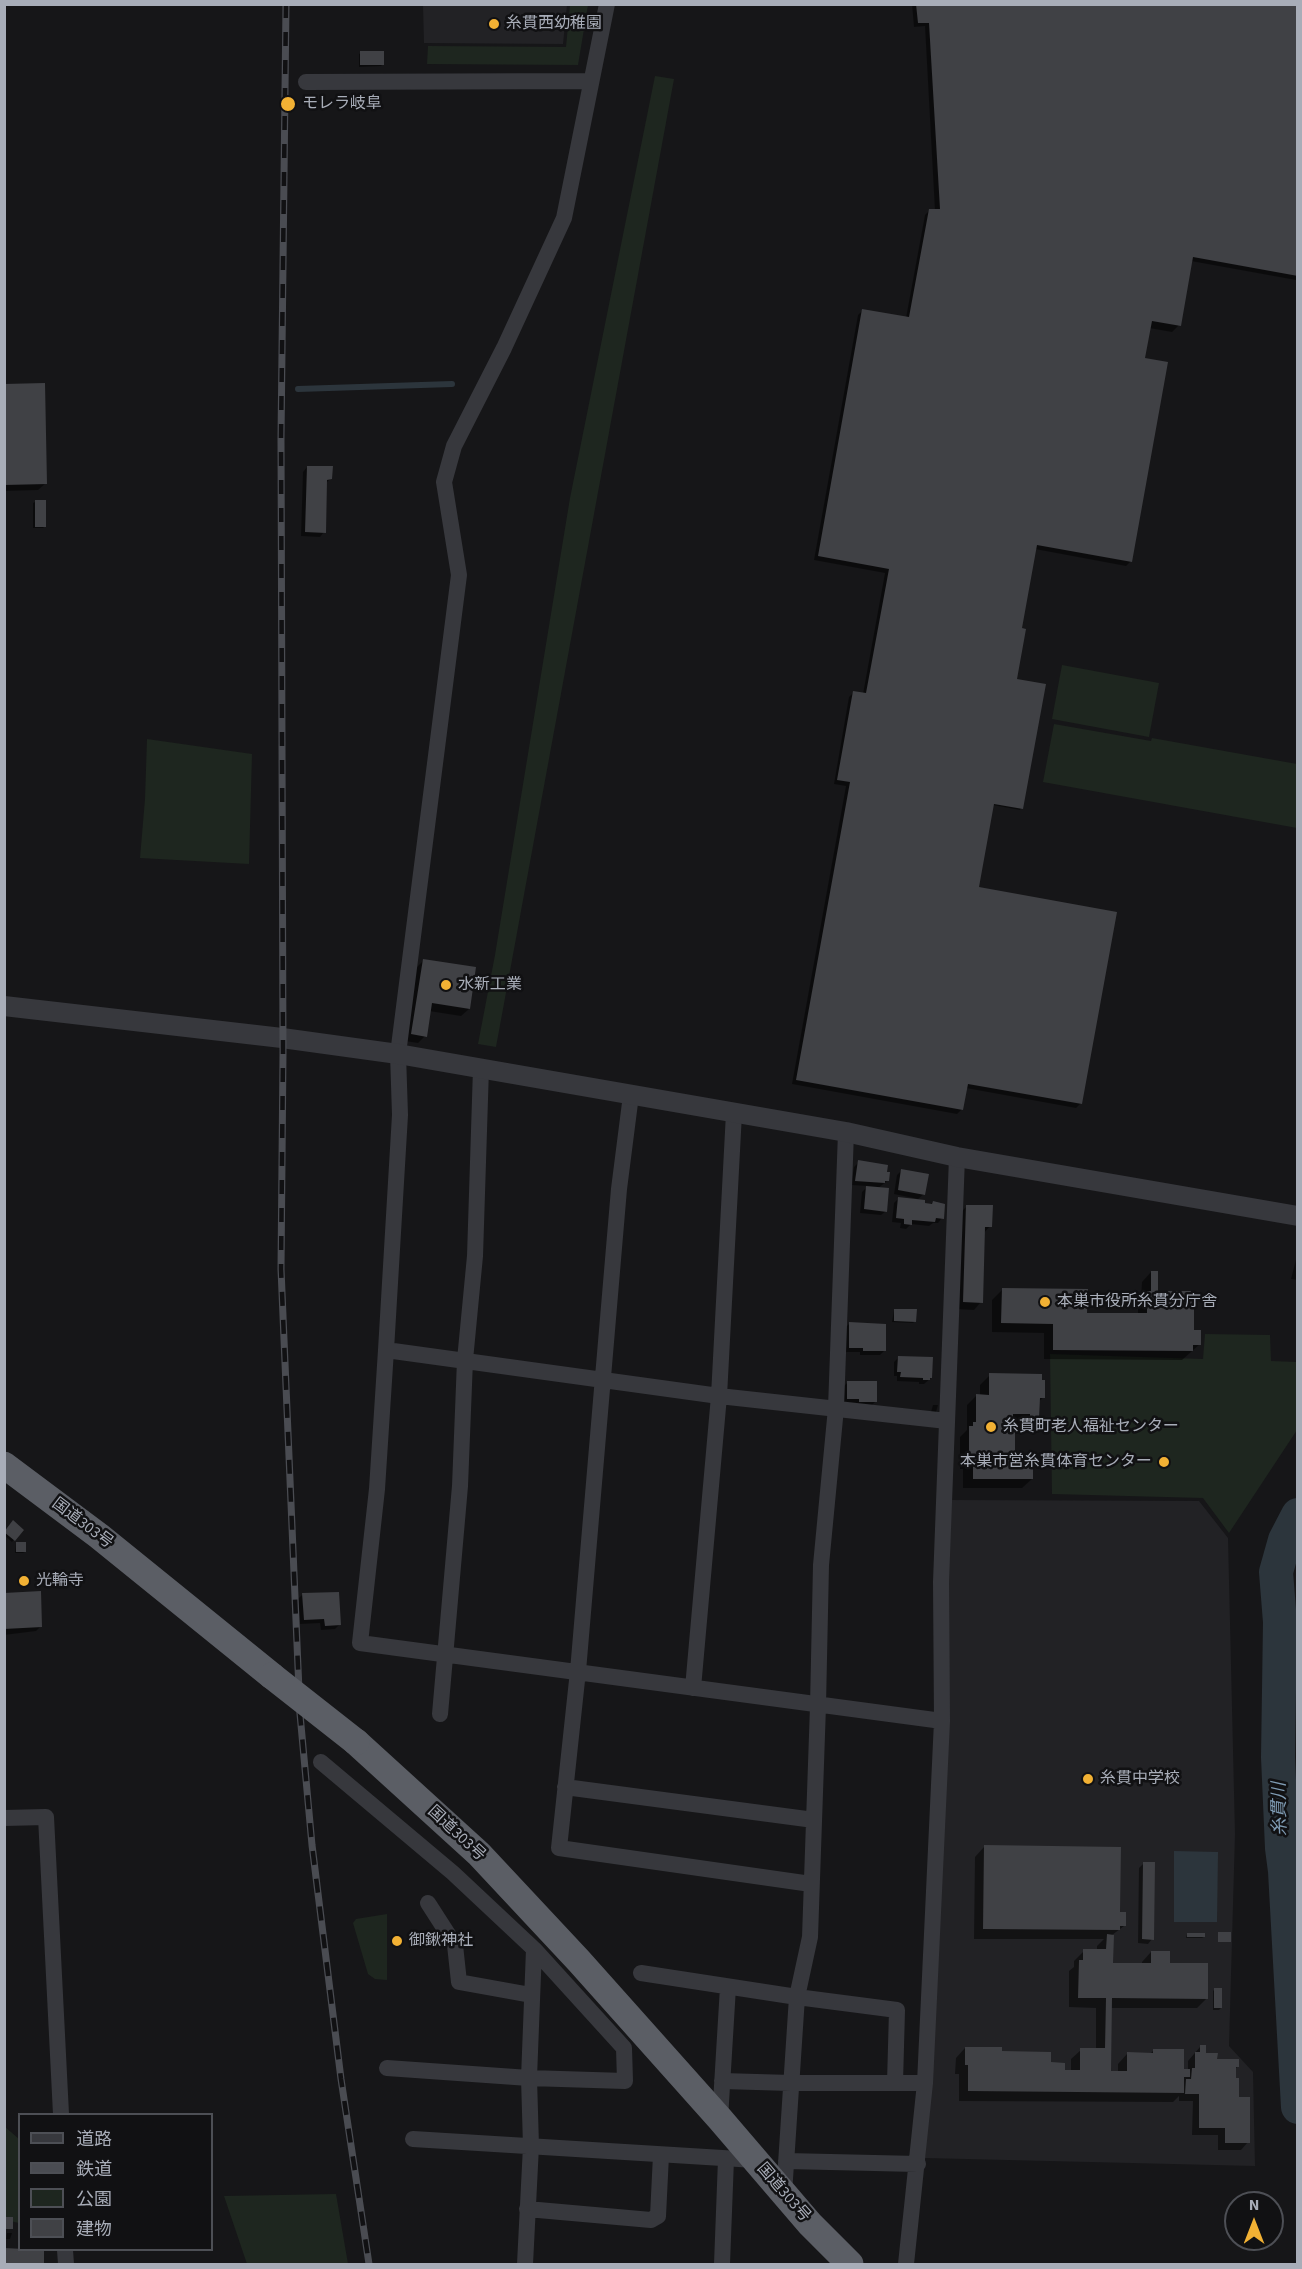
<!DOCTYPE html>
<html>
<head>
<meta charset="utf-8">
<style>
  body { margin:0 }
  #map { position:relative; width:1302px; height:2269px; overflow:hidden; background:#161618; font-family:"Source Sans 3","Noto Sans JP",sans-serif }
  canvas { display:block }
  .frame { position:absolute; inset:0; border:6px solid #a8adb8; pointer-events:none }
  .legend { position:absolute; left:18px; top:2113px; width:195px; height:138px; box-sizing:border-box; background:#111113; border:2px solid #4d4f55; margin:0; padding:8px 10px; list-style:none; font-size:18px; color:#a8adb8 }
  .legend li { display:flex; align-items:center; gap:12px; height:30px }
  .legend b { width:30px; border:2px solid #4d4f55 }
  .north { position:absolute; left:1224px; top:2191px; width:60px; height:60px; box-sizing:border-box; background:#111113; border:2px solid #4d4f55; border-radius:50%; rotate:0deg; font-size:16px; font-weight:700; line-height:24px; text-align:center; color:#a8adb8 }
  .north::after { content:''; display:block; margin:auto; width:21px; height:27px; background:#f2b134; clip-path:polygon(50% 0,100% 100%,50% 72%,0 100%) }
</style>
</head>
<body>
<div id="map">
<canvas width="1302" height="2269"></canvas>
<div class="frame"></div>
<ul class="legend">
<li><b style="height:8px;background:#37383d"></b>道路</li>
<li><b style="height:8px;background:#4a4c52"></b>鉄道</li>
<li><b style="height:16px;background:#1e261f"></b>公園</li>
<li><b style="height:16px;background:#404145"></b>建物</li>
</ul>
<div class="north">N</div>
</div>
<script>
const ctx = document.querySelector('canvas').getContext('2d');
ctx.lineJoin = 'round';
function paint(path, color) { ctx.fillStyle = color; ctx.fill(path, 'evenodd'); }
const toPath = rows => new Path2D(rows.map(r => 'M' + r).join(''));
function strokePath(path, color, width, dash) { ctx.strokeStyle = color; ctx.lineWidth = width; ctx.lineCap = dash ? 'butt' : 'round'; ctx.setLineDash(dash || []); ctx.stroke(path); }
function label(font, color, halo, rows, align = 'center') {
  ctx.font = font + ' "Source Sans 3","Noto Sans JP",sans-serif'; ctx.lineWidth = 5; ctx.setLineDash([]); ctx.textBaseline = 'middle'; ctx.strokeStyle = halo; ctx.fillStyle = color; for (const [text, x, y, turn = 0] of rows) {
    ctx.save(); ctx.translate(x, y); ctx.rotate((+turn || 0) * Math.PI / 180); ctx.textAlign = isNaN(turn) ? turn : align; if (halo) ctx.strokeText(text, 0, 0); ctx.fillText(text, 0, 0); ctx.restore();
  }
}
paint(toPath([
  [423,5,567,5,563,44,424,43],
  [948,1500,1199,1501,1228,1538,1235,1834,1229,2046,1253,2072,1255,2166,925,2158]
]), '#222225');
paint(toPath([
  [570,5,588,5,578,65,427,64,428,46,566,47],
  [655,76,674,79,496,1047,478,1044,495,955,570,498],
  [1062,665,1159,683,1149,737,1052,719],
  [1054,724,1151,741,1152,738,1297,764,1297,828,1043,782],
  [147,739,252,754,249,864,140,858,145,799],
  [1205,1334,1270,1335,1271,1361,1297,1362,1297,1430,1229,1533,1203,1498,1052,1494,1050,1354,1203,1359],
  [387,1914,387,1980,375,1979,368,1974,353,1923,356,1919],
  [4,2126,19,2139,19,2223,5,2220],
  [336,2194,348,2264,247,2264,224,2196]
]), '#1e261f');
paint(toPath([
  [1174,1851,1218,1852,1217,1922,1174,1922]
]), '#2c353c');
paint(toPath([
  [912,4,1298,4,1298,279,1296,280,1191,261,1179,325,1172,332,1149,328,1143,359,1131,561,1126,566,1035,549,1020,629,1015,684,1021,808,1020,810,993,805,978,888,1081,1103,1076,1108,966,1088,962,1109,957,1114,792,1084,846,786,834,784,849,697,854,692,863,694,885,573,814,560,858,315,863,310,906,318,925,215,929,211,935,211,925,26,914,27],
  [361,53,383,64,381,66,359,67,359,54],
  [4,385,46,483,38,490,4,491],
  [307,467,330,479,326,483,324,532,320,537,301,536,303,472],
  [35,502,45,526,43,528,33,528,33,503],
  [423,961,469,1009,461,1016,429,1011,425,1036,418,1043,405,1041,416,968],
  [859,1162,887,1181,877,1189,886,1211,881,1215,860,1213,862,1192,868,1186,851,1185,854,1167],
  [902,1170,924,1194,918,1199,894,1194,897,1175],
  [898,1199,923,1205,930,1205,933,1202,942,1218,938,1223,933,1223,929,1226,911,1224,906,1229,900,1228,901,1223,892,1222,894,1203],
  [967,1206,990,1226,984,1233,981,1302,974,1310,956,1309,960,1213],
  [1298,1252,1298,1280,1291,1279],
  [1151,1272,1157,1292,1192,1331,1200,1344,1182,1360,1044,1359,1044,1333,992,1332,992,1300,1002,1290,1086,1314,1138,1315,1138,1302,1141,1299,1142,1282],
  [894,1310,915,1321,913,1323,892,1322],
  [849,1324,884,1351,880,1355,860,1355,860,1352,845,1352,845,1328],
  [899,1357,931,1378,924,1384,919,1384,919,1382,897,1381,897,1376,894,1376,894,1362],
  [990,1375,1044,1397,1038,1402,1038,1417,1028,1427,1021,1427,1021,1423,1011,1423,1014,1460,1032,1479,1022,1488,963,1488,963,1469,960,1469,960,1437,967,1430,967,1405,976,1396,980,1396,980,1385],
  [848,1382,875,1402,871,1406,843,1403,843,1387],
  [933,1405,938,1405,936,1412,931,1412],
  [22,1530,12,1542,4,1535,4,1532],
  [16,1543,25,1552,23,1553,15,1553],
  [4,1594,41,1626,36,1631,4,1635],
  [302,1595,340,1624,335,1629,321,1630,320,1623,300,1624,298,1599],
  [984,1847,1118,1913,1124,1926,1112,1935,1112,1964,1142,1965,1142,1962,1151,1952,1207,1998,1197,2008,1110,2008,1109,2072,1118,2072,1118,2064,1127,2054,1150,2054,1154,2050,1183,2070,1188,2070,1188,2061,1200,2047,1204,2054,1216,2060,1238,2066,1235,2069,1237,2098,1248,2142,1241,2150,1218,2150,1218,2135,1192,2135,1193,2101,1179,2101,1179,2096,1173,2102,959,2101,959,2074,955,2074,956,2058,965,2048,1000,2053,1049,2064,1063,2071,1071,2071,1071,2059,1081,2050,1096,2050,1096,2008,1069,2007,1069,1971,1074,1967,1074,1961,1084,1951,1097,1951,1097,1946,1104,1939,974,1939,975,1857],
  [1144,1863,1152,1939,1148,1944,1138,1943,1139,1868],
  [1187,1934,1204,1937,1202,1938,1186,1938],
  [1215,1989,1221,2008,1219,2010,1213,2010,1213,1991],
  [7,2233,12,2233,10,2239,6,2239],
  [4,2250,42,2250,43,2264,4,2264]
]), '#0007');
strokePath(toPath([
  [298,389,452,384]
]), '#2c353c', 6);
strokePath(toPath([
  [1298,1515,1285,1540,1276,1572,1280,1622,1278,1757,1282,1848,1285,1871,1298,2107]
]), '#2c353c', 34);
paint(toPath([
  [916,4,1298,4,1298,276,1193,257,1181,326,1152,321,1145,358,1168,362,1132,562,1037,545,1022,628,1026,629,1017,679,1046,684,1023,809,994,804,979,887,1117,912,1082,1104,968,1084,963,1110,796,1080,850,782,837,780,853,691,866,693,889,569,818,556,862,309,909,317,929,209,940,209,929,23,918,23],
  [360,51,384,51,384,65,360,65],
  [45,383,47,484,4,485,4,384],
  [307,466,333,466,332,479,327,480,326,533,305,532],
  [35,500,46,500,46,527,35,527],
  [423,959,476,967,470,1009,432,1003,427,1037,411,1034],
  [858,1160,888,1165,887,1172,890,1172,889,1181,885,1181,885,1183,855,1181],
  [901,1169,929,1174,925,1195,898,1190],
  [866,1186,889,1188,887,1212,864,1209],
  [898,1197,925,1200,925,1203,932,1204,933,1201,945,1204,944,1219,936,1218,935,1222,912,1220,912,1225,904,1224,904,1219,896,1218],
  [966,1205,993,1205,992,1227,985,1227,983,1303,963,1302],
  [1151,1271,1158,1271,1158,1291,1194,1291,1194,1330,1201,1330,1201,1345,1193,1345,1193,1351,1053,1350,1053,1324,1001,1323,1002,1288,1088,1289,1087,1313,1147,1313,1147,1291,1151,1291],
  [894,1309,917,1309,916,1322,894,1321],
  [849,1322,886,1324,886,1351,863,1351,863,1348,849,1348],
  [898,1356,933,1357,932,1378,930,1378,930,1380,923,1380,923,1378,900,1377,901,1372,897,1372],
  [989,1373,1042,1374,1042,1380,1045,1380,1045,1398,1040,1398,1039,1418,1030,1418,1030,1414,1013,1414,1013,1427,1015,1427,1015,1459,1033,1459,1033,1479,973,1479,973,1460,969,1460,969,1426,973,1426,973,1422,976,1422,976,1394,989,1395],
  [847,1381,877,1381,877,1402,859,1402,859,1399,847,1399],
  [13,1520,24,1530,15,1541,4,1532],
  [16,1542,26,1542,26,1552,16,1552],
  [41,1591,42,1627,4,1629,4,1593],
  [339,1592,341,1625,325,1626,324,1619,304,1620,302,1593],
  [984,1845,1121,1847,1120,1912,1126,1912,1126,1926,1120,1926,1120,1930,983,1929],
  [1143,1862,1155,1862,1154,1940,1142,1939],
  [1218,1932,1231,1932,1231,1942,1218,1942],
  [1187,1933,1205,1933,1205,1937,1187,1937],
  [1107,1934,1114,1935,1113,1963,1151,1963,1151,1951,1170,1951,1170,1963,1208,1963,1208,1999,1112,1998,1111,2071,1127,2071,1127,2052,1153,2053,1153,2049,1184,2049,1184,2069,1190,2069,1190,2077,1184,2077,1184,2093,968,2091,968,2065,965,2065,965,2047,1002,2047,1002,2051,1051,2052,1051,2062,1065,2063,1065,2070,1080,2070,1080,2048,1105,2048,1106,1998,1078,1998,1079,1960,1083,1960,1083,1949,1106,1949],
  [1214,1988,1222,1988,1222,2008,1214,2008],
  [1200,2045,1206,2045,1206,2053,1218,2053,1217,2059,1239,2059,1239,2067,1236,2067,1236,2078,1239,2078,1239,2097,1250,2097,1250,2143,1225,2143,1225,2128,1199,2128,1199,2094,1185,2094,1186,2079,1191,2079,1192,2068,1195,2068,1195,2052,1200,2052],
  [5,2217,13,2217,13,2229,5,2229],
  [4,2248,44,2250,44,2264,4,2264]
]), '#404145');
strokePath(toPath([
  [306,82,591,81],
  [631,1095,619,1189,578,1671,559,1848,811,1884],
  [386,1350,400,1115,398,1054,459,575,444,482,454,446,504,348,564,218,607,4],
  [693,1688,719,1396,734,1113],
  [440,1714,460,1486,465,1360,475,1256,481,1068],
  [942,1721,360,1643,377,1489,386,1350,719,1396,947,1421],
  [321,1762,453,1873,534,1949,624,2048,625,2081,529,2078,387,2068],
  [565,1787,814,1820],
  [4,1818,46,1817,61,2114],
  [428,1903,455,1945,459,1982,531,1995],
  [641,1973,797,1997,897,2010,895,2083],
  [722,2081,791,2083,925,2083],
  [720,2119,728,1987],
  [413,2139,755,2160],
  [786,2161,918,2164],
  [784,2194,797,1997,810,1937,818,1706,821,1565,836,1408,846,1132],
  [527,2209,651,2220,658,2216,661,2155],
  [65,2250,66,2264],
  [525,2264,531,2146,529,2078,534,1949],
  [722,2264,726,2159],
  [906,2264,925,2083,942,1721,941,1582,957,1157]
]), '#37383d', 16);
strokePath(toPath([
  [4,1006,282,1038,398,1054,846,1132,957,1157,1298,1216]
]), '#37383d', 20);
strokePath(toPath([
  [4,1465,99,1536,272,1676],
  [356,1742,479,1854,579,1961,720,2119,810,2224,850,2264]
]), '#5b5e65', 27);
const rail = toPath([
  [286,4,281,438,283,1053,281,1269,300,1714,312,1845,341,2079,369,2264]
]);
strokePath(rail, '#4a4c52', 7);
strokePath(rail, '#111113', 4.5, [14]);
strokePath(toPath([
  [272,1676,356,1742]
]), '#5b5e65', 27);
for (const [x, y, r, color] of [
  [494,24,6,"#f2b134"],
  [288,104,8,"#f2b134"],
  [446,985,6,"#f2b134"],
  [1045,1302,6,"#f2b134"],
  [991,1427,6,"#f2b134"],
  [1164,1462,6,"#f2b134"],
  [24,1581,6,"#f2b134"],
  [1088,1779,6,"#f2b134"],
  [397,1941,6,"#f2b134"]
]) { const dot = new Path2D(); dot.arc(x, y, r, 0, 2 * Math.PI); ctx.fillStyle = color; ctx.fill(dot); strokePath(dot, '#111113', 2); }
label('16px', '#a8adb8', '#111113', [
  ["糸貫西幼稚園",506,24],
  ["モレラ岐阜",302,104],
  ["水新工業",458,985],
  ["本巣市役所糸貫分庁舎",1057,1302],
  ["糸貫町老人福祉センター",1003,1427],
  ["本巣市営糸貫体育センター",1152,1462,"right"],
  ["光輪寺",36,1581],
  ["糸貫中学校",1100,1779],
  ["御鍬神社",409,1941]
], 'left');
label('16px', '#a8adb8', '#111113', [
  ["国道303号",82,1524,37],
  ["国道303号",456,1834,43],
  ["国道303号",783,2193,49]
]);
label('italic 18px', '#7f9bb3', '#111113', [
  ["糸貫川",1281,1809,-91]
]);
</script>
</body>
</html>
